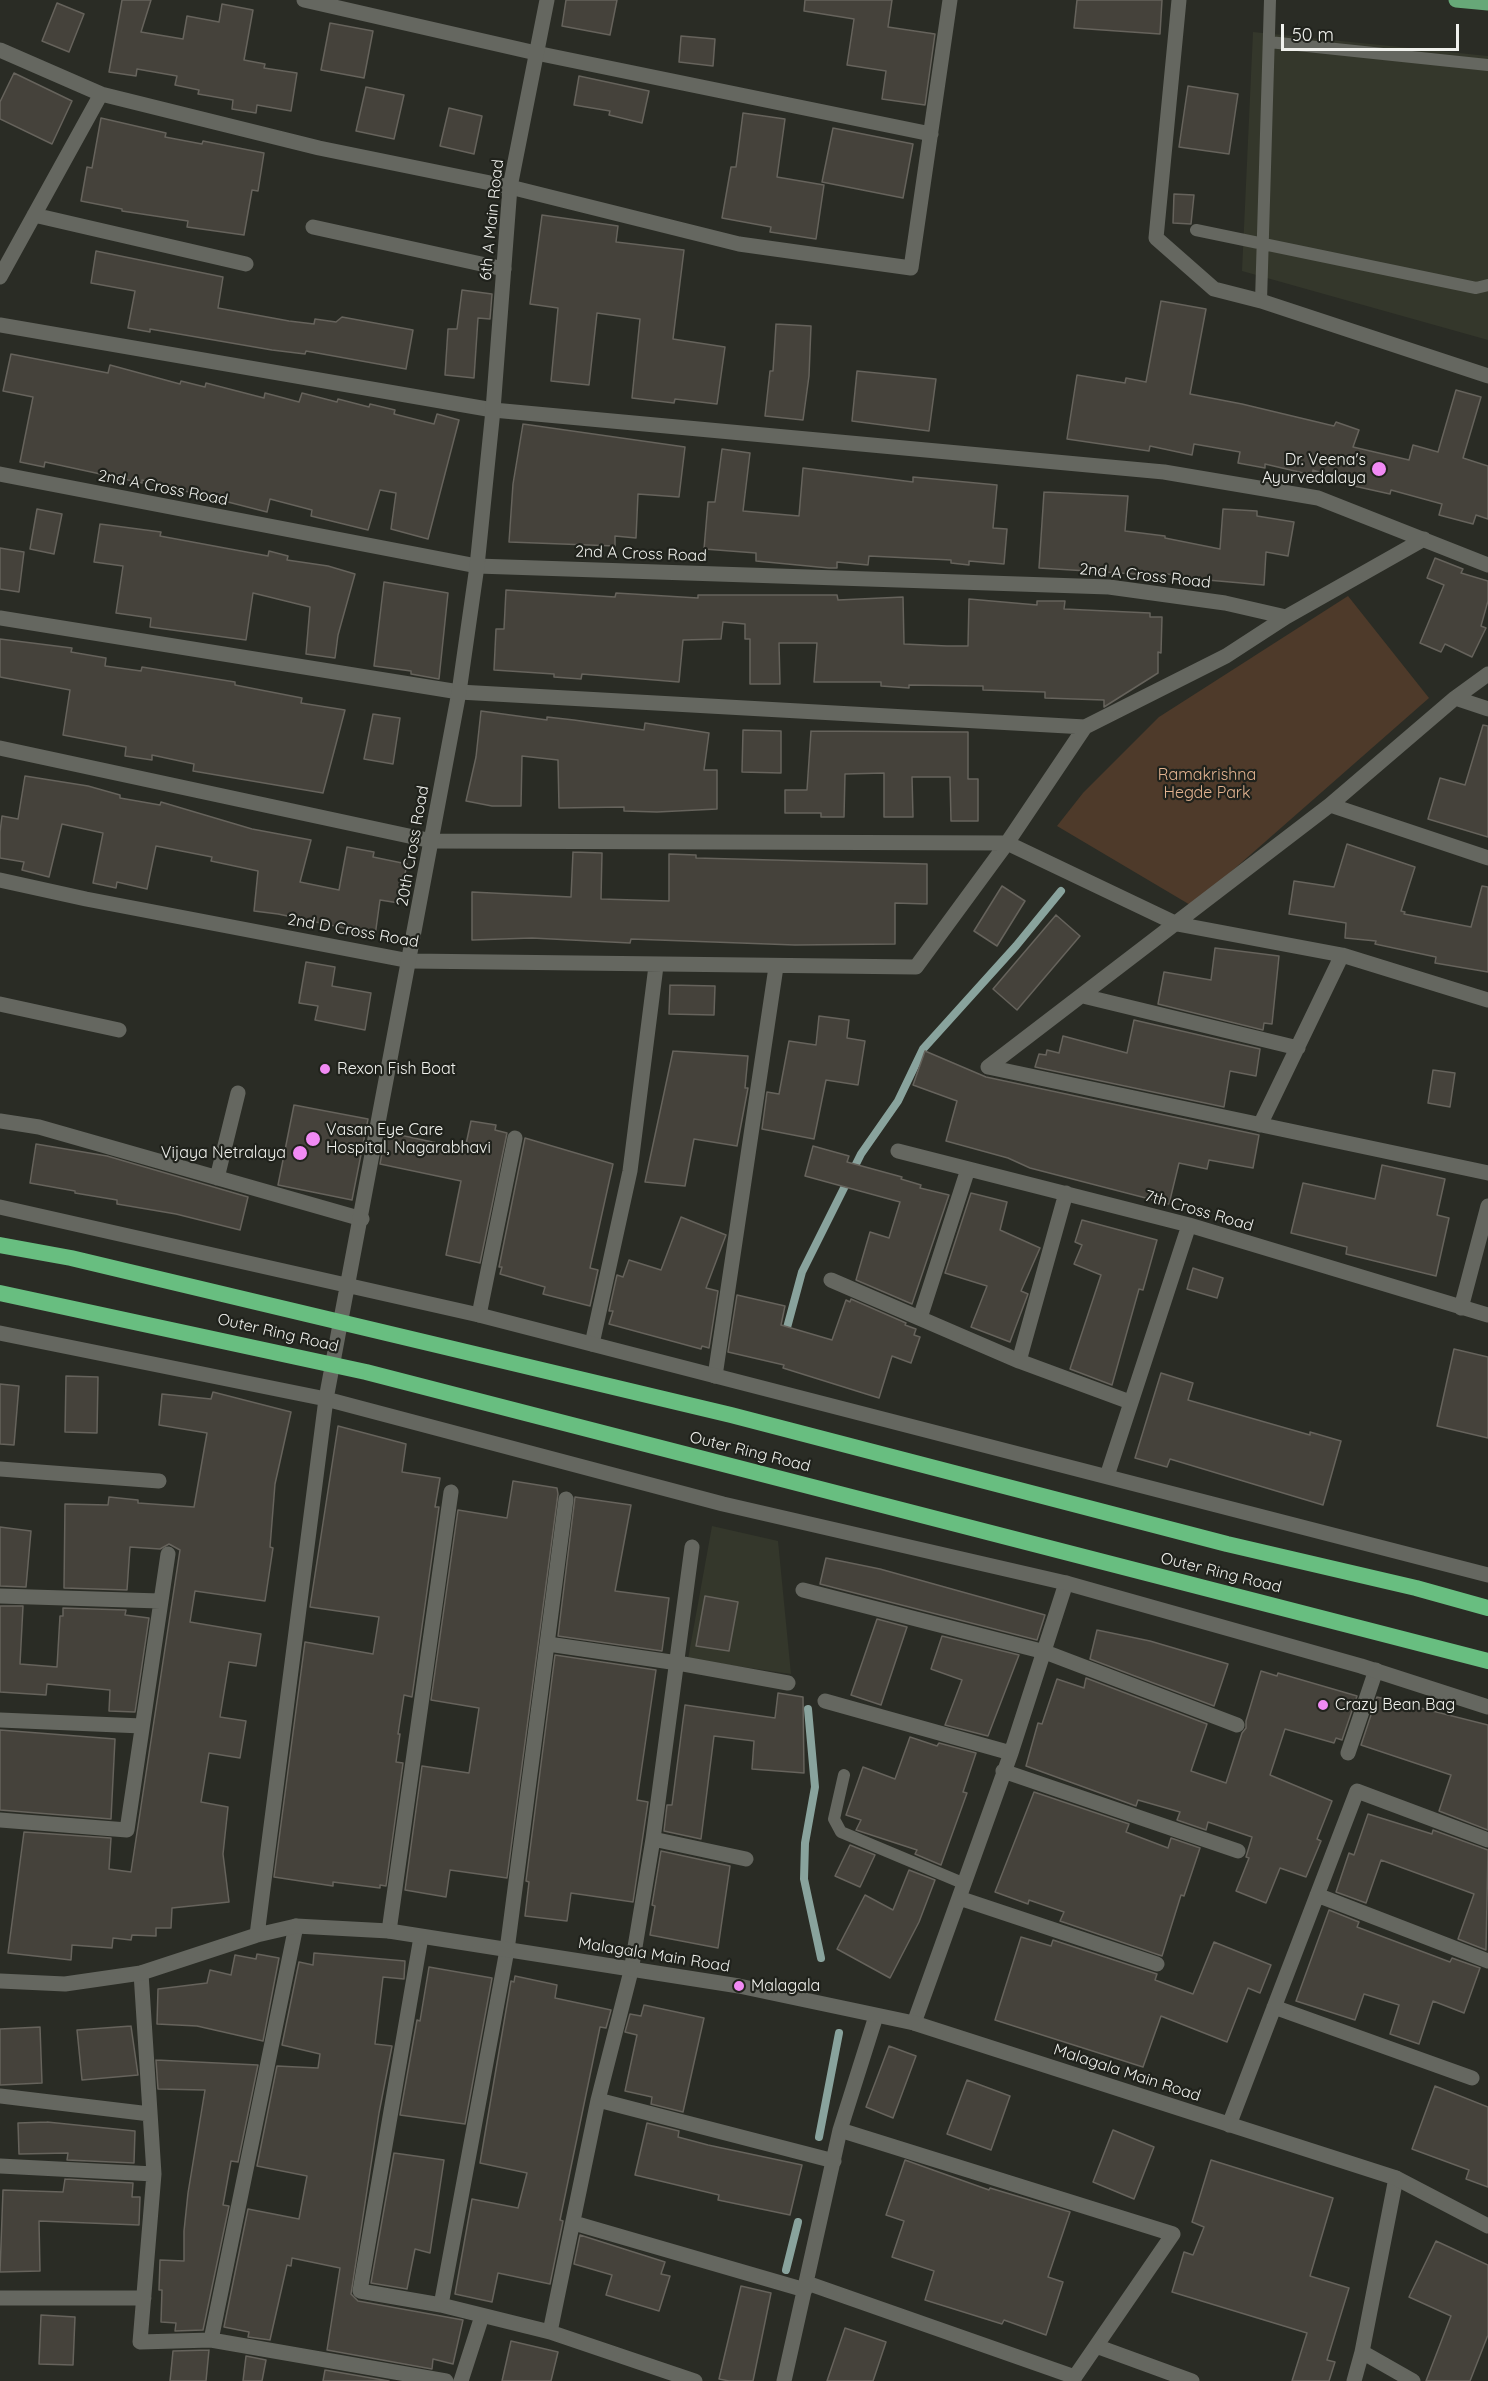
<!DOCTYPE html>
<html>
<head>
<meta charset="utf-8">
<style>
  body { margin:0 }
  #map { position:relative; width:1488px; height:2381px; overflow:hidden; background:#2a2c25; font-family:Quicksand,sans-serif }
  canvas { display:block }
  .scale { position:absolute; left:1281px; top:24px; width:178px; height:27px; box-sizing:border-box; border:3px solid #f0f1ed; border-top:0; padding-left:8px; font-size:18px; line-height:21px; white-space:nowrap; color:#f0f1ed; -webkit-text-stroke:4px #20221c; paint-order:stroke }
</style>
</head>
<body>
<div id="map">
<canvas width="1488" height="2381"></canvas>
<div class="scale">50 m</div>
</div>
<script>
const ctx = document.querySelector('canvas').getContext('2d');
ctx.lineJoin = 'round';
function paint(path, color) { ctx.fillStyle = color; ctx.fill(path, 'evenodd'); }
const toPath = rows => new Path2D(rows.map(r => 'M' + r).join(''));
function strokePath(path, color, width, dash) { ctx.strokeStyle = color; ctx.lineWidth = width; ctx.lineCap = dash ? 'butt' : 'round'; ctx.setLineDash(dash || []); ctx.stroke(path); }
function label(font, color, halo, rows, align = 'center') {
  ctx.font = font + ' Quicksand,sans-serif'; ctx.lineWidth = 4.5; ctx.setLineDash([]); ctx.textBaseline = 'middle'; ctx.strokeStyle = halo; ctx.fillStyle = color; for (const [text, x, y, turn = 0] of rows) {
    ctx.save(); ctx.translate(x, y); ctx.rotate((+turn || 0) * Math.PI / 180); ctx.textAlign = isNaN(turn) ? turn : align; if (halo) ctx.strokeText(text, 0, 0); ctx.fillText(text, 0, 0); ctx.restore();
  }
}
paint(toPath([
  [1253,32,1488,56,1488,340,1242,271],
  [712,1526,778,1541,791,1674,688,1659]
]), '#34372b');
paint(toPath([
  [1348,596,1429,698,1192,906,1057,826,1083,793,1159,717]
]), '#4e3a2a');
strokePath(toPath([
  [785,1335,802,1272,861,1154,898,1101,923,1049,1016,946,1061,891],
  [808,1709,815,1787,805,1843,804,1879,821,1958],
  [819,2137,839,2033],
  [786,2270,798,2222]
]), '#89a39d', 8);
const building = toPath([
  [122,0,151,0,141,32,183,39,187,16,219,22,222,4,253,10,244,60,265,64,264,68,297,73,291,111,257,105,256,113,232,109,233,100,198,94,199,90,175,85,177,76,137,69,136,76,109,72,122,0],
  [566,0,617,0,610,35,562,26,566,0],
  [805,0,892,0,888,27,935,34,925,105,882,99,886,71,847,65,854,19,804,11,805,0],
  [1077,0,1162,0,1160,34,1074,28,1077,0],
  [57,3,84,14,69,52,42,41,57,3],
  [330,23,373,31,364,78,321,70,330,23],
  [681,36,715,39,713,66,679,62,681,36],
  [14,73,72,101,52,144,0,119,0,102,14,73],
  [579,76,649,91,642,123,609,115,610,111,574,105,579,76],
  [1188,86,1238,94,1229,154,1179,147,1188,86],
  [366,87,404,95,394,139,356,131,366,87],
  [449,108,482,116,474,154,440,146,449,108],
  [743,113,785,119,777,177,824,185,816,239,770,232,771,227,722,218,731,167,736,167,743,113],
  [101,118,166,133,165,137,202,144,203,141,264,153,258,191,252,190,244,235,187,227,188,221,122,211,122,209,81,201,87,167,92,168,101,118],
  [833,128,913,144,903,198,822,182,833,128],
  [1174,194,1194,195,1191,224,1173,223,1174,194],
  [542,215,618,226,616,242,684,250,673,339,725,347,717,404,675,399,674,403,632,398,640,319,597,313,589,385,551,381,558,308,530,304,542,215],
  [96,251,223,277,218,308,289,321,314,324,315,319,336,322,342,317,413,330,406,369,306,351,305,354,272,350,150,329,150,332,128,328,135,291,91,283,96,251],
  [462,290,492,294,490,319,478,318,474,378,445,375,448,329,457,329,462,290],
  [1161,301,1206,309,1190,394,1242,404,1334,426,1336,422,1359,430,1353,447,1409,460,1413,445,1438,452,1456,390,1481,397,1463,458,1488,466,1488,519,1476,515,1473,524,1439,515,1442,504,1391,490,1390,494,1354,486,1354,484,1313,470,1312,475,1265,464,1265,468,1238,463,1240,452,1194,444,1192,455,1150,446,1149,451,1067,439,1077,375,1125,383,1126,378,1146,382,1161,301],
  [776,324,811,326,809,376,803,420,765,416,770,371,773,371,776,324],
  [11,354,108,373,110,365,180,384,181,381,205,387,206,383,264,398,265,393,299,402,302,393,337,402,338,399,369,407,370,404,395,410,394,414,434,424,437,414,459,420,428,539,391,529,396,493,380,490,368,530,311,516,312,510,270,499,267,512,142,480,142,483,45,462,44,467,20,462,33,397,3,391,11,354],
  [857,371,936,379,929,431,852,421,857,371],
  [523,424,685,447,679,497,638,494,636,538,615,536,615,546,509,542,513,484,523,424],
  [722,449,750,453,743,511,799,516,803,468,913,482,913,477,997,485,993,528,1007,529,1004,564,969,561,969,565,951,563,951,560,869,556,868,565,837,562,837,568,829,568,756,561,756,553,704,549,708,502,715,502,722,449],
  [1044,492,1128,496,1125,531,1165,536,1165,538,1220,549,1223,509,1257,511,1257,516,1294,522,1288,556,1266,552,1264,585,1196,579,1162,573,1161,580,1136,578,1136,574,1039,568,1044,492],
  [37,509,62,514,54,554,30,549,37,509],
  [100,524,161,532,160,536,268,556,269,551,288,556,287,560,328,566,355,574,338,635,335,658,306,654,310,607,253,593,246,640,150,627,151,618,116,613,123,566,94,562,100,524],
  [0,548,24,552,19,592,0,589,0,548],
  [1435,558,1463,569,1461,573,1488,581,1488,601,1481,626,1486,628,1472,657,1445,644,1441,652,1420,643,1444,585,1427,578,1435,558],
  [384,582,448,593,439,679,411,674,411,671,374,666,384,582],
  [506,590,615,597,616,593,698,598,698,595,837,595,838,600,903,597,904,644,947,646,968,646,969,599,1037,605,1037,601,1065,601,1064,609,1150,613,1150,617,1162,617,1161,653,1158,652,1158,673,1104,707,1104,700,1045,698,1045,692,983,690,983,686,909,685,909,688,881,686,881,682,814,682,817,643,779,643,780,684,750,684,750,639,745,639,745,624,723,622,721,639,683,640,679,682,582,674,581,679,554,677,554,674,494,670,496,629,504,629,506,590],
  [0,639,72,648,71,652,106,658,105,666,141,671,142,667,235,682,235,685,302,698,301,703,345,710,323,793,193,771,194,764,152,755,152,760,125,756,126,747,63,735,70,690,0,677,0,639],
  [481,711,547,720,547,717,574,720,644,730,645,723,709,733,704,770,717,770,717,809,657,812,624,811,624,807,559,808,558,760,522,756,521,806,492,806,466,801,476,757,481,711],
  [373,714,400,718,393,764,364,759,373,714],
  [1483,725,1488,726,1488,837,1428,819,1440,778,1465,785,1483,725],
  [743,730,781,731,781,773,742,772,743,730],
  [811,731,968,732,968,779,978,779,978,821,951,821,950,777,912,777,913,817,884,817,884,773,845,774,844,817,821,817,821,813,785,813,785,790,807,790,811,731],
  [25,776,88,786,120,795,120,798,160,805,161,802,252,829,311,840,300,882,339,890,347,847,374,852,373,857,407,864,399,903,380,900,375,936,349,932,349,929,278,914,254,911,258,871,211,861,212,857,156,846,147,889,117,882,116,888,93,883,103,833,62,824,49,877,22,870,24,862,0,858,0,832,2,816,18,819,25,776],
  [1347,844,1415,867,1401,911,1405,912,1404,914,1471,927,1482,886,1488,887,1488,972,1435,963,1436,957,1375,944,1376,941,1345,938,1346,923,1289,914,1294,881,1334,887,1347,844],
  [573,852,602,853,601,899,669,901,669,854,696,855,696,858,927,864,927,904,895,903,895,944,795,945,631,939,630,943,532,938,472,940,472,892,571,897,573,852],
  [1002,886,1025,901,997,946,974,931,1002,886],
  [1056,915,1080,936,1017,1010,993,989,1056,915],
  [1215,948,1279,956,1272,1024,1264,1023,1263,1030,1158,1004,1164,972,1211,980,1215,948],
  [306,962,335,967,332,986,371,993,365,1030,315,1020,318,1006,299,1003,306,962],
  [670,985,715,986,714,1015,669,1014,670,985],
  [819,1016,849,1020,847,1038,865,1041,858,1085,826,1080,814,1139,762,1129,767,1092,779,1094,789,1041,816,1045,819,1016],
  [1134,1020,1260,1049,1256,1076,1230,1071,1224,1107,1035,1067,1039,1054,1046,1055,1047,1050,1059,1053,1063,1036,1127,1053,1134,1020],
  [673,1051,748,1056,745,1088,748,1088,737,1146,694,1139,685,1186,645,1182,673,1051],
  [925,1051,986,1077,1259,1135,1253,1168,1209,1160,1207,1169,1179,1163,1169,1204,1030,1168,1008,1158,946,1141,957,1101,913,1085,925,1051],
  [1433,1070,1455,1073,1450,1107,1428,1103,1433,1070],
  [294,1105,368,1119,352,1200,278,1185,294,1105],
  [471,1121,496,1125,495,1130,507,1133,480,1263,446,1255,461,1181,380,1164,386,1132,465,1149,471,1121],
  [525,1138,613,1164,590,1268,598,1270,590,1306,543,1294,545,1287,500,1274,502,1267,499,1267,525,1138],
  [36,1144,107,1156,248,1197,240,1230,176,1214,117,1204,117,1200,75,1193,75,1191,30,1183,36,1144],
  [813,1146,849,1156,847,1162,902,1177,901,1179,921,1185,920,1188,949,1195,912,1304,856,1280,870,1232,889,1238,900,1202,805,1176,813,1146],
  [1382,1165,1445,1179,1437,1215,1449,1218,1436,1276,1346,1254,1347,1247,1291,1233,1303,1183,1375,1199,1382,1165],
  [971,1193,1007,1202,1000,1230,1040,1248,1021,1291,1028,1294,1010,1342,971,1327,987,1286,945,1273,971,1193],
  [681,1217,726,1235,706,1288,718,1291,709,1348,702,1346,701,1349,609,1324,613,1311,609,1311,617,1275,623,1277,629,1260,661,1270,681,1217],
  [1082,1220,1157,1240,1143,1290,1139,1289,1112,1385,1070,1369,1101,1275,1074,1264,1082,1245,1075,1242,1082,1220],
  [1193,1268,1223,1278,1217,1298,1187,1289,1193,1268],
  [737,1295,785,1306,781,1325,832,1340,846,1300,850,1302,851,1299,906,1323,905,1325,916,1329,914,1335,920,1337,911,1363,892,1356,879,1398,783,1368,784,1365,728,1352,737,1295],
  [1454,1349,1488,1357,1488,1438,1437,1426,1454,1349],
  [1161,1373,1193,1383,1188,1400,1310,1435,1310,1432,1341,1441,1323,1505,1170,1459,1167,1467,1135,1458,1161,1373],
  [66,1376,98,1377,97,1433,65,1432,66,1376],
  [0,1384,19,1386,14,1445,0,1444,0,1384],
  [213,1392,291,1412,275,1484,270,1547,273,1548,265,1601,195,1591,190,1622,261,1634,256,1666,229,1662,220,1717,246,1721,240,1758,209,1753,201,1802,228,1807,223,1854,229,1902,172,1908,171,1928,156,1928,156,1936,132,1935,131,1940,113,1938,112,1948,72,1945,71,1960,8,1953,24,1832,111,1838,109,1869,131,1872,180,1550,169,1544,160,1549,130,1547,127,1590,64,1588,65,1504,108,1505,109,1497,138,1500,138,1503,194,1507,207,1433,159,1425,162,1394,211,1399,213,1392],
  [338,1426,406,1444,402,1472,440,1478,435,1507,439,1507,412,1697,404,1695,398,1734,400,1734,396,1762,403,1763,386,1886,380,1885,380,1888,333,1882,333,1886,274,1877,305,1642,373,1654,379,1617,310,1607,338,1426],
  [513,1481,557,1488,558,1494,507,1878,450,1870,446,1897,405,1890,422,1766,469,1773,479,1708,431,1700,458,1510,507,1518,513,1481],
  [575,1497,631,1505,615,1591,669,1598,662,1651,558,1636,575,1497],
  [0,1527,31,1531,26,1587,0,1586,0,1527],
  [826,1558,880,1569,1045,1615,1037,1640,820,1584,826,1558],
  [705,1596,738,1602,729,1651,696,1646,705,1596],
  [0,1606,23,1606,20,1664,57,1667,60,1616,63,1616,63,1608,126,1610,125,1615,149,1618,135,1712,109,1711,110,1690,47,1684,46,1695,0,1692,0,1606],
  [877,1619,907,1627,881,1705,851,1695,877,1619],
  [1097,1630,1150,1641,1228,1664,1214,1706,1090,1659,1097,1630],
  [942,1636,1019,1655,988,1736,945,1725,962,1680,931,1669,942,1636],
  [555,1655,656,1670,637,1800,648,1802,633,1902,571,1893,567,1921,525,1916,529,1882,526,1881,555,1655],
  [1261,1671,1277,1676,1278,1673,1357,1696,1342,1740,1336,1738,1334,1743,1285,1729,1270,1775,1332,1801,1317,1839,1321,1841,1306,1877,1280,1868,1266,1903,1236,1891,1249,1858,1246,1857,1252,1837,1208,1822,1206,1830,1177,1820,1180,1812,1138,1800,1136,1806,1026,1766,1038,1723,1042,1724,1057,1679,1084,1688,1086,1678,1207,1724,1191,1771,1226,1783,1242,1733,1246,1728,1246,1721,1261,1671],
  [778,1693,803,1697,804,1773,752,1769,754,1741,714,1736,701,1839,664,1831,667,1805,672,1805,685,1705,775,1718,778,1693],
  [1377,1697,1488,1725,1488,1830,1439,1811,1451,1775,1361,1745,1377,1697],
  [0,1730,115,1739,111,1819,0,1810,0,1730],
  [910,1737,937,1746,939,1743,976,1753,963,1792,967,1793,941,1865,915,1854,917,1850,856,1830,861,1820,846,1815,863,1767,895,1779,910,1737],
  [1034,1792,1129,1824,1126,1832,1168,1848,1171,1838,1200,1848,1184,1896,1181,1895,1162,1956,1060,1921,1064,1912,1029,1900,1028,1904,995,1892,1034,1792],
  [1368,1814,1432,1834,1433,1830,1488,1850,1486,1950,1458,1939,1474,1894,1381,1860,1366,1903,1336,1892,1349,1853,1354,1855,1368,1814],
  [850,1845,875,1855,860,1887,835,1876,850,1845],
  [661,1851,730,1866,718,1948,650,1935,655,1906,652,1905,661,1851],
  [909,1870,935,1880,919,1922,890,1978,837,1949,865,1895,893,1910,909,1870],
  [1329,1910,1359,1922,1357,1927,1450,1962,1452,1958,1480,1968,1464,2013,1433,2001,1419,2044,1390,2034,1399,2005,1364,1994,1355,2020,1296,2001,1329,1910],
  [1021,1937,1051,1946,1053,1940,1157,1974,1155,1980,1193,1994,1214,1942,1271,1965,1260,1993,1248,1988,1227,2042,1161,2016,1143,2067,995,2020,1021,1937],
  [314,1953,405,1961,404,1979,383,1977,375,2044,392,2046,379,2113,351,2294,358,2301,463,2320,453,2364,433,2359,432,2369,327,2350,340,2268,292,2258,291,2266,287,2265,270,2340,248,2337,249,2332,224,2327,248,2209,299,2219,307,2176,257,2166,277,2066,318,2068,320,2054,282,2045,299,1962,313,1965,314,1953],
  [257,1954,279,1958,263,2041,197,2026,157,2024,158,1989,207,1983,210,1970,231,1975,235,1955,256,1959,257,1954],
  [429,1967,492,1978,465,2124,400,2115,417,2020,420,2021,429,1967],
  [515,1976,557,1985,555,1998,611,2010,606,2028,600,2027,560,2220,563,2221,550,2284,498,2273,492,2302,455,2294,472,2199,518,2208,527,2173,480,2163,511,1981,514,1982,515,1976],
  [644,2005,704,2018,683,2112,651,2104,652,2097,625,2091,637,2035,625,2032,630,2014,641,2016,644,2005],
  [131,2026,138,2075,82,2080,77,2030,131,2026],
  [40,2027,42,2083,0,2085,0,2029,40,2027],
  [889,2046,916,2056,893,2118,866,2107,889,2046],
  [156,2060,258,2065,238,2162,231,2161,223,2205,229,2206,203,2330,175,2331,176,2323,161,2322,162,2290,159,2290,160,2260,184,2261,184,2231,188,2193,205,2090,158,2089,156,2060],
  [967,2080,1010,2096,991,2150,947,2134,967,2080],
  [1435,2086,1488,2107,1488,2187,1466,2179,1469,2170,1412,2149,1435,2086],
  [47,2122,135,2131,134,2163,67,2160,68,2153,19,2154,18,2123,47,2122],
  [647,2123,679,2131,678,2137,708,2145,802,2165,790,2215,718,2200,719,2195,635,2175,647,2123],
  [1113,2130,1154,2147,1134,2199,1093,2182,1113,2130],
  [394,2153,444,2160,430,2253,415,2249,407,2289,371,2283,394,2153],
  [905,2160,989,2190,990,2188,1070,2212,1048,2277,1063,2282,1046,2335,1004,2320,1002,2324,925,2300,934,2271,892,2257,904,2221,886,2215,905,2160],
  [1211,2160,1333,2198,1310,2276,1349,2288,1327,2360,1335,2362,1329,2381,1292,2381,1307,2333,1172,2292,1184,2252,1193,2255,1204,2227,1192,2222,1211,2160],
  [65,2179,133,2183,132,2197,140,2197,139,2225,39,2221,40,2271,0,2272,3,2190,63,2192,65,2179],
  [580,2235,665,2262,661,2274,670,2276,659,2311,606,2295,612,2275,574,2264,580,2235],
  [1436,2241,1488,2265,1488,2335,1470,2381,1426,2381,1451,2316,1409,2297,1436,2241],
  [741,2286,771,2293,753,2381,729,2381,719,2379,741,2286],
  [41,2315,75,2317,73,2365,39,2364,41,2315],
  [845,2328,886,2342,873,2381,827,2381,845,2328],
  [511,2341,558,2352,551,2381,502,2381,511,2341],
  [209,2350,206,2381,170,2381,173,2351,209,2350],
  [246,2356,266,2360,262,2381,243,2381,246,2356],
  [325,2370,389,2381,323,2381,325,2370]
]);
paint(building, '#45423b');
strokePath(building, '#66635c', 1.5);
strokePath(toPath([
  [1269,42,1488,65],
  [1196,230,1476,288,1488,285],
  [1261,301,1270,0],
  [844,1775,834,1819,841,1832,965,1884]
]), '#656760', 12);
strokePath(toPath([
  [304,0,536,53,931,134],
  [1179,0,1156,238,1214,289,1261,301,1488,376],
  [0,50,101,94,0,277],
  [101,94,319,148,510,187,739,244,911,268,950,0],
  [34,215,246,264],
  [313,227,504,269],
  [0,325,493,410,1164,472,1318,498,1488,565],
  [0,474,477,566,1109,587,1225,603,1286,617],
  [0,618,459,692,1085,727],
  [1455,698,1488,709],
  [0,748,432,841,1007,843,1177,924,1342,955,1488,1000],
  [1330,805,1488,858],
  [0,880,86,899,410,961,916,967,1007,843,1085,727,1226,656,1286,617,1424,539],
  [1083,996,1298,1048],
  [0,1004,119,1030],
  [988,1067,1330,805,1455,698,1488,674],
  [988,1067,1488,1173],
  [0,1121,39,1127,362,1219],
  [1260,1125,1342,955],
  [898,1151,1189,1225,1488,1315],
  [217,1178,238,1093],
  [1066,1193,1019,1361,1130,1402],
  [831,1280,1019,1361],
  [1461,1308,1488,1206],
  [479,1315,515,1138],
  [920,1318,968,1169],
  [592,1344,630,1171,656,966],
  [715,1376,776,967],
  [0,1469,159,1481],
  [1107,1476,1189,1225],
  [803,1590,1045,1652,1237,1725],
  [0,1596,160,1601],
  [548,1644,678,1663,788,1683],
  [825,1701,1011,1753],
  [0,1720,142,1726],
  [1348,1753,1376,1670],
  [1003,1771,1238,1851],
  [0,1820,127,1830,168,1554],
  [653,1839,746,1859],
  [1317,1895,1488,1961],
  [959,1898,1157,1964],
  [389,1931,451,1492],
  [421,1937,360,2291,441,2305,550,2332,695,2381],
  [141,1973,154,2174,140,2342,211,2340,446,2381],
  [1274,2007,1472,2078],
  [914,2023,1011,1753,1066,1583],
  [0,2096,150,2114],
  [598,2100,834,2161],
  [1229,2125,1357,1791,1488,1840],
  [840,2130,1173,2234,1072,2381],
  [0,2166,154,2174],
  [574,2223,805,2290],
  [807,2283,1075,2377],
  [0,2298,144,2298],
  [441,2305,507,1950,566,1499],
  [550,2332,598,2100,631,1971,653,1839,692,1547],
  [211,2340,296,1926],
  [1096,2346,1192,2381],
  [1362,2352,1413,2381],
  [461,2381,482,2316],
  [784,2381,840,2130,876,2016],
  [1354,2381,1362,2352,1396,2178]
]), '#656760', 15);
strokePath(toPath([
  [0,1207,479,1315,1488,1575],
  [0,1333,326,1399,723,1504,1066,1583,1361,1666,1488,1707],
  [257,1935,326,1399,459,692,477,566,493,410,510,187,547,0],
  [0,1981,65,1984,141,1973,257,1935,296,1926,389,1931,739,1986,914,2023,1396,2178,1488,2226]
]), '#656760', 15);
strokePath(toPath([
  [1456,0,1488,3]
]), '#67a878', 15);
strokePath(toPath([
  [0,1245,71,1258,731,1415,1227,1544,1416,1588,1488,1608],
  [0,1293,366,1372,1488,1661]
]), '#68be80', 16);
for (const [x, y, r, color] of [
  [1379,469,8,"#f18af4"],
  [325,1069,6,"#f18af4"],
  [313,1139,8,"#f18af4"],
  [300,1153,8,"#f18af4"],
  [1323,1705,6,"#f18af4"],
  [739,1986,6,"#f18af4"]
]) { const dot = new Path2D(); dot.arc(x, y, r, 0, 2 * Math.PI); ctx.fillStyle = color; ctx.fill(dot); strokePath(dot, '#20221c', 2); }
label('16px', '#f0f1ed', '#20221c', [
  ["6th A Main Road",492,220,-84],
  ["2nd A Cross Road",163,488,11],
  ["2nd A Cross Road",641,554,2],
  ["2nd A Cross Road",1145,576,6],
  ["20th Cross Road",413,846,-80],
  ["2nd D Cross Road",353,931,10],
  ["7th Cross Road",1199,1211,16],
  ["Outer Ring Road",278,1333,13],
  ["Outer Ring Road",750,1452,14],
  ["Outer Ring Road",1221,1573,14],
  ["Malagala Main Road",654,1955,9],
  ["Malagala Main Road",1127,2073,18]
]);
label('16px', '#f0f1ed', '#20221c', [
  ["Dr. Veena's",1366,460,"right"],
  ["Ayurvedalaya",1366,478,"right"],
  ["Rexon Fish Boat",337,1069],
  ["Vasan Eye Care",326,1130],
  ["Hospital, Nagarabhavi",326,1148],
  ["Vijaya Netralaya",286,1153,"right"],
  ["Crazy Bean Bag",1335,1705],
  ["Malagala",751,1986]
], 'left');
label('16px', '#e2b390', '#20221c', [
  ["Ramakrishna",1207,775],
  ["Hegde Park",1207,793]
]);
</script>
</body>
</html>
